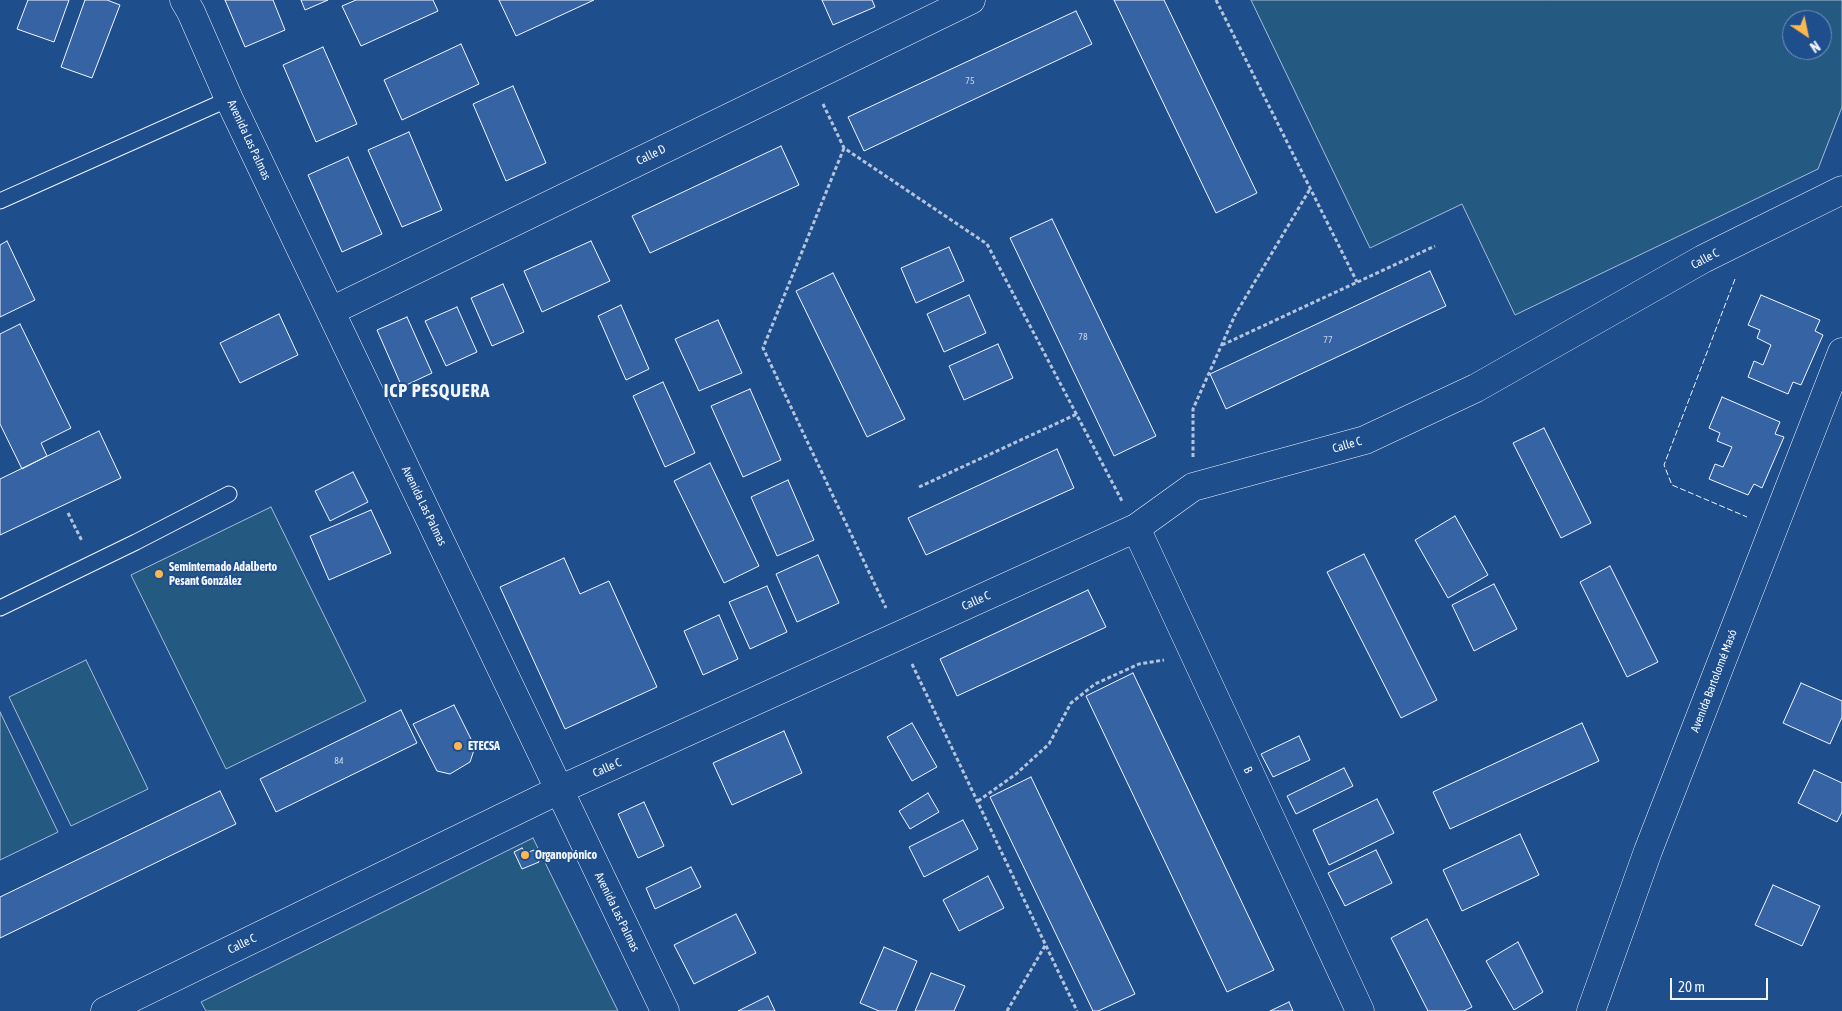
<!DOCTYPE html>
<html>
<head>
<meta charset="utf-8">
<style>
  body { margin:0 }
  #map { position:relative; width:1842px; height:1011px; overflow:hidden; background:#1f4e8c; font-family:"Asap Condensed",sans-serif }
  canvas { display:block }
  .north { position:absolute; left:1782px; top:10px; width:50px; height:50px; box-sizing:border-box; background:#1f4e8c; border:1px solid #7391ba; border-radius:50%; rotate:146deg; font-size:14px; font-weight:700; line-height:20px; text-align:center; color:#f2f6ff }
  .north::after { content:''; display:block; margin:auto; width:18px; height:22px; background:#ffb74d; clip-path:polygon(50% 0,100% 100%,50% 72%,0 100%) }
  .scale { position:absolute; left:1670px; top:978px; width:98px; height:22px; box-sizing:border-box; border:2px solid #f2f6ff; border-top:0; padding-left:6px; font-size:15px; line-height:18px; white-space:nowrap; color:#f2f6ff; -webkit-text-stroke:4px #1f4e8c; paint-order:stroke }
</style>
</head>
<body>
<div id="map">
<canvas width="1842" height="1011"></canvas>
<div class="north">N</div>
<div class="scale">20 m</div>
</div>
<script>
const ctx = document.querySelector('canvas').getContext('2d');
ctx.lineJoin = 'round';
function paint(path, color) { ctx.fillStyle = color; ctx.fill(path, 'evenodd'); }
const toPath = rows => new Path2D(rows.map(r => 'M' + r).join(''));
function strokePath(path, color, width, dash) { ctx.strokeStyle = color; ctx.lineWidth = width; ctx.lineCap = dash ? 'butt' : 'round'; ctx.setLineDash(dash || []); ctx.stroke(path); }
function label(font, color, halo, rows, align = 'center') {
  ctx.font = font + ' "Asap Condensed",sans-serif'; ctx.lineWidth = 4; ctx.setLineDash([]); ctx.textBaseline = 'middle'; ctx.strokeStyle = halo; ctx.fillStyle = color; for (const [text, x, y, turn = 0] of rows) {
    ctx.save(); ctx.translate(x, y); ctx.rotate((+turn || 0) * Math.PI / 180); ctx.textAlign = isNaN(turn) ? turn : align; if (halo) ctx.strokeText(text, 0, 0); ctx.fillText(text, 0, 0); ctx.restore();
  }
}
const green = toPath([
  [1251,0,1842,0,1842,107,1818,169,1515,315,1462,204,1370,248,1251,0],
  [1792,20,1822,20,1822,50,1792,50,1792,20],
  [271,507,366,701,226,769,131,575,271,507],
  [86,660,148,789,71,826,9,697,86,660],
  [0,712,58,832,0,860,0,712],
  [533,838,618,1011,206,1011,201,1002,533,838]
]);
paint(green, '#245a82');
strokePath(green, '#a8bbd7', 1);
const building = toPath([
  [28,0,69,0,54,42,17,29,28,0],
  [85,0,107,0,120,5,92,78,61,67,85,0],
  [225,0,273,0,285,30,245,47,225,0],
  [301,0,328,0,305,10,301,0],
  [356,0,433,0,438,11,361,46,342,6,356,0],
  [499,0,594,0,516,36,499,0],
  [822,0,872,0,875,7,833,25,822,0],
  [1114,0,1164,0,1257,193,1216,213,1114,0],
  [1076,11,1092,44,864,151,848,117,1076,11],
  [461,44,479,84,402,120,384,80,461,44],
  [323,47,357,124,316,142,283,65,323,47],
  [513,86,546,163,506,181,473,104,513,86],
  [409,132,442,210,402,227,368,150,409,132],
  [781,146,799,185,650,253,632,216,781,146],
  [348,157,382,234,342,252,308,175,348,157],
  [1052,219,1156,436,1114,456,1010,238,1052,219],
  [7,241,35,300,0,317,0,245,7,241],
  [591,241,610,281,542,312,524,271,591,241],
  [949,247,964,281,916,303,901,268,949,247],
  [1430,271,1446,306,1226,409,1210,374,1430,271],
  [833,273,905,419,867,437,796,291,833,273],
  [503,284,524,332,492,346,471,298,503,284],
  [969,295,986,333,944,352,927,314,969,295],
  [1761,295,1820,320,1815,331,1823,335,1801,385,1793,382,1788,394,1748,377,1754,361,1763,365,1771,345,1757,338,1760,330,1748,325,1761,295],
  [621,305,649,369,626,380,598,316,621,305],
  [457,307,477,352,446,366,425,321,457,307],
  [279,314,298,355,240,383,220,343,279,314],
  [407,317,432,373,402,387,377,330,407,317],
  [718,320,742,373,699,391,675,339,718,320],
  [20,324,71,428,41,443,47,456,22,469,0,424,0,334,20,324],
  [998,344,1013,378,964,400,949,366,998,344],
  [663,382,695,453,665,467,633,396,663,382],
  [750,389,781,460,743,477,711,406,750,389],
  [1722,397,1780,422,1775,434,1784,437,1762,488,1754,484,1748,495,1709,479,1715,464,1723,467,1732,447,1717,441,1720,433,1709,428,1722,397],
  [1544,428,1591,523,1561,538,1513,443,1544,428],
  [99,431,121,478,0,535,0,479,99,431],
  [1057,449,1074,488,926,555,908,518,1057,449],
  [710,463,759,566,724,583,674,481,710,463],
  [353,472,368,502,330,521,315,491,353,472],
  [788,480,814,540,777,556,751,497,788,480],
  [371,510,391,553,329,580,310,536,371,510],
  [1455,516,1488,575,1448,598,1415,540,1455,516],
  [1364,554,1437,700,1401,718,1327,572,1364,554],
  [818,555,839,603,797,622,776,574,818,555],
  [564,558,580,594,609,581,657,687,565,729,500,587,564,558],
  [1610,566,1658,662,1627,677,1580,582,1610,566],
  [1494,584,1517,629,1474,651,1452,605,1494,584],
  [767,586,787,632,750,649,729,602,767,586],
  [1088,590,1106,627,957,696,940,659,1088,590],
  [719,615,738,659,703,675,684,631,719,615],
  [1133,673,1274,970,1227,992,1086,696,1133,673],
  [1801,683,1842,701,1842,717,1830,744,1783,723,1801,683],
  [454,705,475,747,470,762,450,774,437,771,413,724,454,705],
  [401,710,417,743,276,812,260,779,401,710],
  [912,723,937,767,912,781,887,737,912,723],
  [1582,723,1599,761,1450,829,1433,792,1582,723],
  [784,731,802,773,732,805,713,763,784,731],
  [1299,736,1310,760,1273,777,1261,754,1299,736],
  [1344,768,1353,786,1296,814,1287,796,1344,768],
  [1814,770,1842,783,1842,812,1837,822,1798,803,1814,770],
  [1031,777,1135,994,1098,1011,1093,1011,990,797,1031,777],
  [220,791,236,824,0,938,0,897,220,791],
  [928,793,939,812,910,829,899,811,928,793],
  [1377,799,1394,833,1329,865,1313,830,1377,799],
  [644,802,664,846,638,858,618,814,644,802],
  [963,820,978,849,924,877,909,847,963,820],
  [1520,834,1539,875,1462,911,1443,870,1520,834],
  [522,848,526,853,534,850,539,862,522,869,514,852,522,848],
  [1376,850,1392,883,1345,906,1328,873,1376,850],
  [691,867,701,887,655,909,646,888,691,867],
  [988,876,1004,908,959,931,943,900,988,876],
  [1773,885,1820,906,1802,946,1755,925,1773,885],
  [736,914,756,953,694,984,674,945,736,914],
  [1427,919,1472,1007,1464,1011,1428,1011,1391,938,1427,919],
  [1518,942,1543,992,1514,1010,1486,961,1518,942],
  [884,947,917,961,896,1011,879,1011,860,1003,884,947],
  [931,973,965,986,954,1011,915,1011,931,973],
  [768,996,775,1011,738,1011,768,996],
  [1289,1002,1293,1011,1270,1011,1289,1002]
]);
paint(building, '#3563a3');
strokePath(building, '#f2f6ff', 1);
const service = toPath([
  [0,201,229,99],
  [0,608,136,542,229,494]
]);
const minor = toPath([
  [331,311,971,0],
  [1136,528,1360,1011],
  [105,1011,559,790,1136,528,1193,487,1365,440,1476,388,1703,259,1842,190]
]);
const tertiary = toPath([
  [184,0,191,12,229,99,665,1011]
]);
const secondary = toPath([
  [1591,1011,1648,851,1842,352]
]);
strokePath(service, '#f2f6ff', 17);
strokePath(minor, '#f2f6ff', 29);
strokePath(tertiary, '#f2f6ff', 29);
strokePath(secondary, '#f2f6ff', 29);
strokePath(toPath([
  [1216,0,1357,282],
  [823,104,844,148,987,244,1122,501],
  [844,148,763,348,886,608],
  [1222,345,1435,246],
  [1193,457,1193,409,1235,315,1310,189],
  [919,487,1077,414],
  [68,513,82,541],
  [912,664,1077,1011],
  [978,801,1016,774,1049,744,1071,703,1095,684,1139,664,1164,660],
  [1007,1011,1046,944]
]), '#b3c4dc', 3, [4, 2.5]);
strokePath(service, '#1f4e8c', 15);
strokePath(minor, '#1f4e8c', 28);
strokePath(tertiary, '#1f4e8c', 28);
strokePath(secondary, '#1f4e8c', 28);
strokePath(toPath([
  [1735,279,1664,465,1672,485,1747,517]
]), '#f2f6ff', 1, [6, 2.5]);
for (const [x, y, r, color] of [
  [159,574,5,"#ffb74d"],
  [458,746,5,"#ffb74d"],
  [525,855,5,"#ffb74d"]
]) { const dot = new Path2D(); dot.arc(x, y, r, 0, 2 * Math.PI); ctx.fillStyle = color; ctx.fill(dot); strokePath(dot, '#1f4e8c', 2); }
label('10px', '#c3d1e8', null, [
  ["75",970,81],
  ["78",1083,337],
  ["77",1328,340],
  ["84",339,761]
]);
label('12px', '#f2f6ff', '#1f4e8c', [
  ["Avenida Las Palmas",249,140,65],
  ["Calle D",651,155,-26],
  ["Calle C",1705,259,-28],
  ["Calle C",1347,445,-16],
  ["Avenida Las Palmas",424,506,64],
  ["Calle C",976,601,-24],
  ["Avenida Bartolomé Masó",1714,681,-69],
  ["Calle C",607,768,-24],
  ["B",1248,770,65],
  ["Avenida Las Palmas",617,912,64],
  ["Calle C",242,944,-26]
]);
label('bold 12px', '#f2f6ff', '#1f4e8c', [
  ["Seminternado Adalberto",169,567],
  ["Pesant González",169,581],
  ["ETECSA",468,746],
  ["Organopónico",535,855]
], 'left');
ctx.letterSpacing = '1px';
label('bold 18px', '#f2f6ff', '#1f4e8c', [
  ["ICP PESQUERA",437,391]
]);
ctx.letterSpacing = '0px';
</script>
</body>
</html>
